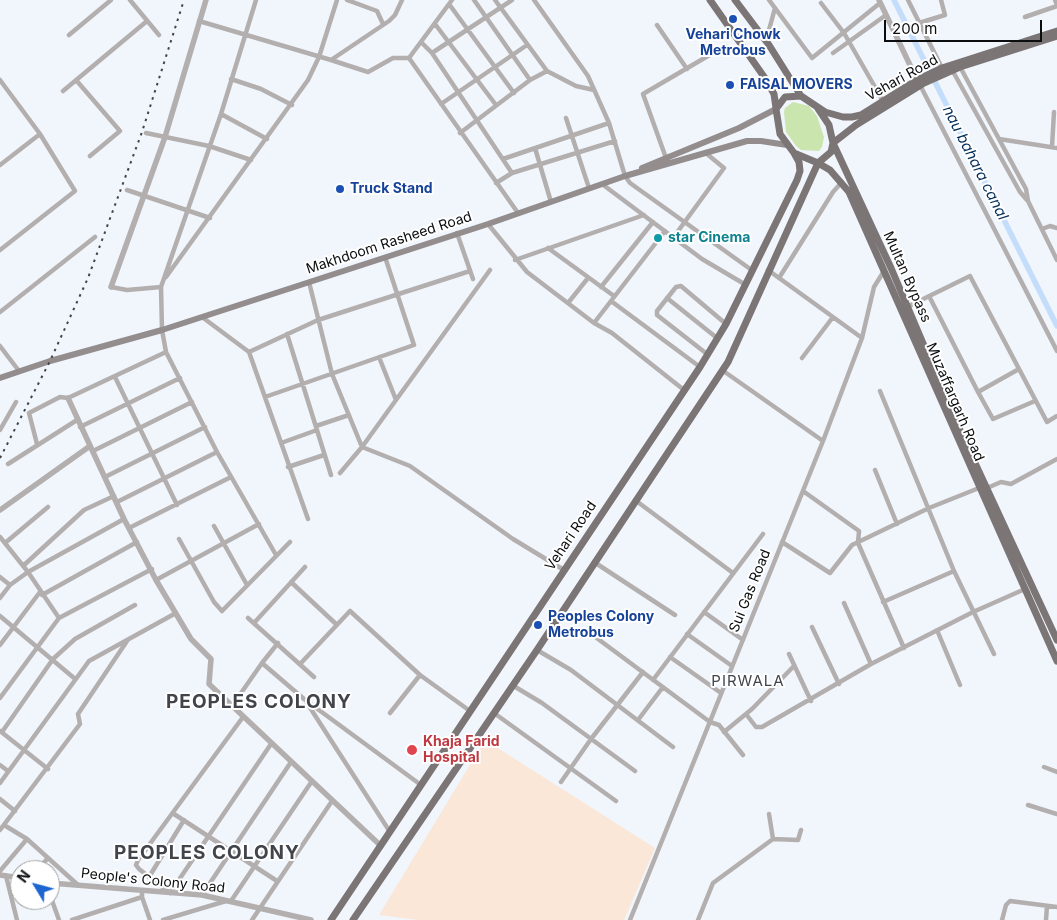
<!DOCTYPE html>
<html>
<head>
<meta charset="utf-8">
<style>
  body { margin:0 }
  #map { position:relative; width:1057px; height:920px; overflow:hidden; background:#f1f5fc; font-family:Inter,sans-serif }
  canvas { display:block }
  .north { position:absolute; left:10px; top:860px; width:50px; height:50px; box-sizing:border-box; background:#fff; border:1px solid #9d9e9f; border-radius:50%; rotate:307deg; font-size:14px; font-weight:700; line-height:20px; text-align:center; color:#0b0d0f }
  .north::after { content:''; display:block; margin:auto; width:18px; height:22px; background:#1d66d1; clip-path:polygon(50% 0,100% 100%,50% 72%,0 100%) }
  .scale { position:absolute; left:884px; top:20px; width:158px; height:22px; box-sizing:border-box; border:2px solid #0b0d0f; border-top:0; padding-left:6px; font-size:15px; line-height:18px; white-space:nowrap; color:#0b0d0f; -webkit-text-stroke:4px #fff; paint-order:stroke }
</style>
</head>
<body>
<div id="map">
<canvas width="1057" height="920"></canvas>
<div class="north">N</div>
<div class="scale">200 m</div>
</div>
<script>
const ctx = document.querySelector('canvas').getContext('2d');
ctx.lineJoin = 'round';
function paint(path, color) { ctx.fillStyle = color; ctx.fill(path, 'evenodd'); }
const toPath = rows => new Path2D(rows.map(r => 'M' + r).join(''));
function strokePath(path, color, width, dash) { ctx.strokeStyle = color; ctx.lineWidth = width; ctx.lineCap = dash ? 'butt' : 'round'; ctx.setLineDash(dash || []); ctx.stroke(path); }
function label(font, color, halo, rows, align = 'center') {
  ctx.font = font + ' Inter,sans-serif'; ctx.lineWidth = 4; ctx.setLineDash([]); ctx.textBaseline = 'middle'; ctx.strokeStyle = halo; ctx.fillStyle = color; for (const [text, x, y, turn = 0] of rows) {
    ctx.save(); ctx.translate(x, y); ctx.rotate((+turn || 0) * Math.PI / 180); ctx.textAlign = isNaN(turn) ? turn : align; if (halo) ctx.strokeText(text, 0, 0); ctx.fillText(text, 0, 0); ctx.restore();
  }
}
paint(toPath([
  [485,740,655,848,624,920,418,920,379,915]
]), '#fae7d7');
paint(toPath([
  [793,102,809,106,817,116,824,137,822,147,819,151,801,150,796,146,786,132,784,112,785,108]
]), '#cbe5af');
strokePath(toPath([
  [894,0,1057,326]
]), '#c4ddfb', 5.5);
strokePath(toPath([
  [130,0,159,35],
  [256,0,221,114,161,287,162,330,166,352,217,452,276,555],
  [347,0,377,11,383,24],
  [474,0,530,80],
  [495,0,547,71,576,86,594,90],
  [534,0,588,76,609,123,625,176,630,183,753,271],
  [769,0,812,58,880,3],
  [908,0,942,68],
  [1055,0,1057,5],
  [821,3,844,33,883,101],
  [449,4,514,93],
  [1025,17,1057,6],
  [199,21,331,60,389,21,395,15,402,0],
  [919,23,945,15,941,0],
  [435,24,496,105],
  [657,25,687,69],
  [69,35,111,0],
  [766,41,775,8],
  [421,42,432,53,512,173],
  [432,53,512,0],
  [833,53,886,15],
  [409,58,452,0],
  [331,60,368,72,393,58,409,58,518,213],
  [959,65,1026,189,1028,201,1057,260],
  [951,68,1020,192,1027,200],
  [231,79,261,89,292,105],
  [0,80,40,134,0,165],
  [76,80,120,131,90,156],
  [920,85,1057,351],
  [63,91,147,21],
  [441,104,527,45],
  [221,114,267,139],
  [566,118,589,188],
  [146,133,209,146,251,160],
  [460,133,530,80,547,71],
  [999,139,1057,148],
  [1052,147,1054,112],
  [535,148,551,202],
  [666,158,643,94,725,46],
  [503,159,609,123],
  [496,183,512,173,615,141],
  [602,184,702,259,746,285],
  [127,190,210,218],
  [488,224,527,272,594,323,612,333,684,390],
  [1042,229,1050,226,1057,228],
  [457,233,473,279],
  [673,238,724,168,707,154],
  [548,248,614,296],
  [0,250,75,191,40,134],
  [515,260,644,215],
  [768,270,862,338],
  [166,277,308,80,319,57,337,0],
  [779,278,833,192,842,182],
  [309,282,332,374,362,447,410,466,513,539,564,570],
  [111,287,127,290,161,287],
  [601,287,653,222],
  [929,296,978,392],
  [667,298,717,338],
  [611,301,700,367],
  [568,303,588,278],
  [907,307,970,276,1047,422,1057,416],
  [0,312,95,237],
  [202,317,249,352],
  [594,323,665,231],
  [287,334,331,475],
  [0,346,19,371],
  [707,354,657,315,657,311,676,287,681,286,726,324],
  [379,357,396,400],
  [802,358,833,317],
  [1019,369,978,392,993,419,1035,401],
  [722,370,823,441],
  [115,377,177,505],
  [880,391,954,571,994,654],
  [265,397,414,345,385,257],
  [316,426,349,415],
  [80,427,180,378],
  [0,430,16,402],
  [281,443,317,430],
  [37,444,29,413,60,397,68,398,166,352],
  [93,451,192,402],
  [8,464,77,420],
  [288,467,324,455],
  [875,470,897,524],
  [340,473,362,447,490,270],
  [105,477,205,427],
  [987,488,1001,482,1011,484,1057,459],
  [803,491,859,531,858,543,904,648],
  [635,500,733,573],
  [117,502,217,452],
  [308,519,249,352,318,320,470,271],
  [214,526,247,585],
  [129,528,231,477],
  [0,537,28,572,59,618],
  [179,539,214,602,222,611,290,542],
  [782,542,830,573,852,545,929,508,979,488],
  [5,543,48,507],
  [594,562,675,615],
  [23,566,84,510,114,496],
  [0,577,10,585],
  [156,580,259,524],
  [291,582,336,624],
  [42,595,137,542],
  [0,598,10,585,28,572,124,519],
  [883,602,954,571],
  [844,603,871,664],
  [704,612,743,640],
  [0,616,74,678],
  [248,618,314,677],
  [254,623,305,567],
  [812,627,839,684],
  [937,630,960,685],
  [687,634,732,666],
  [594,636,710,722,719,725,743,755],
  [0,645,40,592],
  [537,650,571,670,673,747],
  [789,654,811,701],
  [670,657,721,693],
  [262,663,278,643],
  [301,663,350,611,420,675,470,711],
  [653,680,763,534],
  [512,685,542,703,635,771],
  [0,698,59,618,152,569],
  [307,703,390,832],
  [232,706,262,663,304,699,421,785],
  [390,713,420,675],
  [494,713,616,801],
  [746,714,756,727,762,727,871,664,973,612,1025,589],
  [243,717,138,860,136,865,139,869,170,893,271,744],
  [638,720,663,687],
  [0,731,48,769],
  [2,732,53,659,75,639,135,605],
  [724,732,752,709,794,666],
  [0,765,8,771],
  [1044,767,1057,772],
  [561,782,591,739,643,672],
  [0,783,89,661,176,613],
  [0,799,15,811],
  [1028,805,1057,814],
  [174,814,277,881],
  [769,814,773,839],
  [4,825,27,839,78,885],
  [0,830,80,724,78,714,127,641],
  [37,870,48,858],
  [0,871,27,839],
  [6,876,17,920],
  [149,877,184,820],
  [50,895,59,920],
  [202,895,291,762],
  [142,897,150,920],
  [231,901,312,781],
  [72,920,142,897,142,891],
  [163,920,226,901],
  [252,920,332,801],
  [630,920,823,441,862,338,874,287,884,271],
  [698,920,713,883,773,839,798,840,801,830],
  [1002,920,1006,905,1010,901,1057,907],
  [1046,920,1047,906]
]), '#b3afaf', 4.5);
strokePath(toPath([
  [879,0,919,84],
  [111,287,165,137,206,0],
  [68,398,124,519,156,580,191,639,211,659,209,684,381,846],
  [0,510,90,446],
  [0,875,20,878],
  [50,883,202,895,311,920]
]), '#b3afaf', 5.5);
strokePath(toPath([
  [642,168,739,128,776,109],
  [0,378,50,361,162,330,488,224,625,176,747,141,761,141,787,145]
]), '#938d8e', 6);
strokePath(toPath([
  [710,0,767,81,774,94,776,108],
  [735,0,769,45,801,96],
  [1057,36,960,67,924,83,856,125,833,143,891,268,962,435,1057,640],
  [817,107,829,125,833,143,831,152,818,163,794,153,780,134,776,109,785,97,801,96,825,112,843,117,852,117,861,115,917,80,942,68,1057,31],
  [331,920,700,367,726,324,797,180,800,171,799,162,794,153],
  [353,920,537,650,728,362,818,163,830,170,849,192,1057,661]
]), '#7c7576', 7);
strokePath(toPath([
  [0,458,50,361,88,278,142,132,184,0]
]), '#424447', 2, [2.5, 5]);
for (const [x, y, r, color] of [
  [733,19,5,"#1a4fb4"],
  [730,85,5,"#1a4fb4"],
  [340,189,5,"#1a4fb4"],
  [658,238,5,"#0f9aa8"],
  [538,625,5,"#1a4fb4"],
  [412,750,6,"#e0444e"]
]) { const dot = new Path2D(); dot.arc(x, y, r, 0, 2 * Math.PI); ctx.fillStyle = color; ctx.fill(dot); strokePath(dot, '#fff', 2); }
label('bold 14px', '#164399', '#fff', [
  ["Vehari Chowk",733,35,"center"],
  ["Metrobus",733,51,"center"],
  ["FAISAL MOVERS",740,85],
  ["Truck Stand",350,189],
  ["Peoples Colony",548,617],
  ["Metrobus",548,633]
], 'left');
label('14px', '#0b0d0f', '#fff', [
  ["Vehari Road",902,78,-29],
  ["Makhdoom Rasheed Road",389,243,-18],
  ["Multan Bypass",907,277,66],
  ["Muzaffargarh Road",955,402,67],
  ["Vehari Road",571,536,-56],
  ["Sui Gas Road",750,591,-68],
  ["People's Colony Road",153,881,6]
]);
label('bold 14px', '#0d838f', '#fff', [
  ["star Cinema",668,238]
], 'left');
label('bold 14px', '#be3a42', '#fff', [
  ["Khaja Farid",423,742],
  ["Hospital",423,758]
], 'left');
label('italic 15px', '#022e59', '#fff', [
  ["nau bahara canal",975,163,63]
]);
ctx.letterSpacing = '1px';
label('15px', '#41444a', '#fff', [
  ["PIRWALA",748,681]
]);
ctx.letterSpacing = '0px';
ctx.letterSpacing = '1px';
label('bold 19px', '#41444a', '#fff', [
  ["PEOPLES COLONY",259,702],
  ["PEOPLES COLONY",207,853]
]);
ctx.letterSpacing = '0px';
</script>
</body>
</html>
